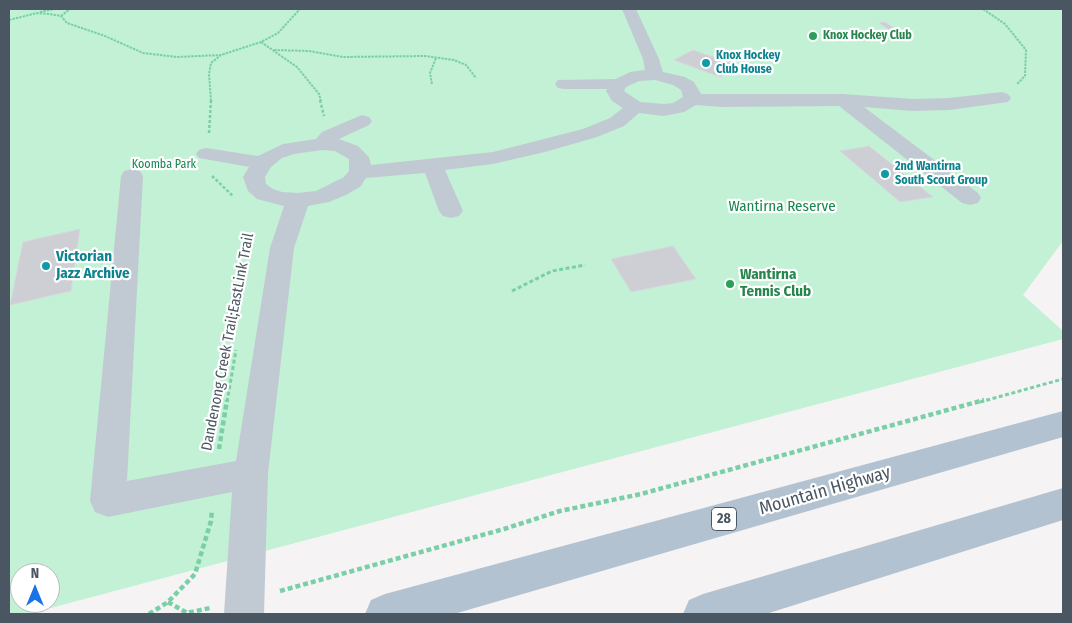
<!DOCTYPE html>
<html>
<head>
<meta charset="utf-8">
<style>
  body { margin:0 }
  #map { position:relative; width:1072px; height:623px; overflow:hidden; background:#f5f3f3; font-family:"Fira Sans Condensed",sans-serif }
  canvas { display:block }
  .frame { position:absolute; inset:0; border:10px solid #4a5661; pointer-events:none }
  .north { position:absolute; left:10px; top:563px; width:50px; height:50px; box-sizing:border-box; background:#fff; border:1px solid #b7bbc0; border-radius:50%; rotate:0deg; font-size:14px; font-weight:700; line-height:20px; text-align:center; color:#4a5661 }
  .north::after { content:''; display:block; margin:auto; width:18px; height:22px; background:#1a73e8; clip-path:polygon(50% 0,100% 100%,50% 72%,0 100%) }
</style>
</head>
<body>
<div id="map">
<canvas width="1072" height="623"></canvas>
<div class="frame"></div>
<div class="north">N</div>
</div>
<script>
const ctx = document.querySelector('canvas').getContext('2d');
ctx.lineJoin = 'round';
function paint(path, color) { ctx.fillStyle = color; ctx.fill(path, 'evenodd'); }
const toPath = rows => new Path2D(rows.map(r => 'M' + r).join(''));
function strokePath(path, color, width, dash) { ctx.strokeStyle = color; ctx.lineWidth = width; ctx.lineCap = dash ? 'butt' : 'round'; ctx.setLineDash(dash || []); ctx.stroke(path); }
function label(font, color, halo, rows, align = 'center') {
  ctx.font = font + ' "Fira Sans Condensed",sans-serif'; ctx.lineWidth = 4.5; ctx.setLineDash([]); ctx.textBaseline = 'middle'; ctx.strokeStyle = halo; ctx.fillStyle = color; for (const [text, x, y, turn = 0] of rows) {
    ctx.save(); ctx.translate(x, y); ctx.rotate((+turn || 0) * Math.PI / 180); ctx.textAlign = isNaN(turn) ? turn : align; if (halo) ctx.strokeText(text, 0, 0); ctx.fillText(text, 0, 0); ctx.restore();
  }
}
paint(toPath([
  [9,9,1063,9,1063,241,1023,295,1063,331,1063,339,28,614,9,614],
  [20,573,50,573,50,603,20,603]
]), '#c3f1d5');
const building = toPath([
  [885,22,899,31,893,32,879,23,885,22],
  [693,50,739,66,720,77,674,60,693,50],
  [869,146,933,197,900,202,840,151,869,146],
  [80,229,71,291,10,305,23,242,80,229],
  [673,246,696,279,631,292,611,259,673,246]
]);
paint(building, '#cdcfd5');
strokePath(building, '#d7d9de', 1);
strokePath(toPath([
  [983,9,1005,24,1026,50,1025,76,1017,84],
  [40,12,54,9],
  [61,16,70,9],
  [9,20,37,13,49,14,61,16,67,23,105,36,143,53,177,57,221,55],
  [261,42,297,67,319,94,321,101],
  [274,50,309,51,343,57,425,56,454,60,466,65,476,78],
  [432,84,430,73,436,58],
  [211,101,209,74,211,63,221,55,261,42,278,33,300,9]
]), '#7ad0a6', 2, [2.5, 1]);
strokePath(toPath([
  [320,100,324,116],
  [209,133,211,100],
  [212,176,233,196]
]), '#7ad0a6', 2.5, [3, 2]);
strokePath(toPath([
  [512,291,552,271,585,265],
  [227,402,236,350],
  [980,402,1063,379]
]), '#7ad0a6', 3, [4, 2.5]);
strokePath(toPath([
  [219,449,227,400],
  [280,591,504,529,560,511,641,494,984,400],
  [168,602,187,613,210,608],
  [149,614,168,602,195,574,211,521,212,510]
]), '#7ad0a6', 4.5, [5, 3]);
paint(toPath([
  [622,9,636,9,659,59,663,72,685,77,694,82,701,94,843,94,913,99,949,98,1002,92,1008,94,1011,98,1008,102,949,110,913,111,864,107,978,193,981,198,978,203,970,205,962,203,839,106,722,107,696,105,684,112,664,116,639,113,624,126,597,137,545,152,493,164,445,170,463,211,459,216,451,218,443,216,439,211,425,173,366,178,360,187,346,195,329,202,308,206,294,248,268,473,264,614,224,614,232,492,108,517,95,512,90,501,121,176,124,171,132,169,140,171,143,176,127,481,236,461,270,248,284,206,257,199,248,191,243,177,249,167,199,158,196,154,199,150,206,148,258,156,283,144,316,139,322,132,362,115,369,117,372,121,369,125,339,139,358,146,369,157,371,165,493,152,583,129,610,118,623,108,612,101,606,91,607,89,564,89,558,88,555,84,558,80,616,79,630,72,645,70,643,59,622,9],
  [655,80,673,85,681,90,683,97,673,103,664,104,640,102,624,91,626,87,639,81,655,80],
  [322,150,335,151,349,159,349,171,344,177,316,191,298,193,282,192,273,189,266,184,265,177,271,167,282,158,294,154,322,150]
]), '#c1cad2');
paint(toPath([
  [1063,411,1063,437,454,614,365,614,371,600,385,594,1063,411],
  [1063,488,1063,520,766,614,683,614,689,600,703,594,1063,488]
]), '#b3c2d1');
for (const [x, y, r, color] of [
  [813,36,5,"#2e9e5b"],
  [706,63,5,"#0f9aa8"],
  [885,174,5,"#0f9aa8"],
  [46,266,5,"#0f9aa8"],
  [730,284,5,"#2e9e5b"]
]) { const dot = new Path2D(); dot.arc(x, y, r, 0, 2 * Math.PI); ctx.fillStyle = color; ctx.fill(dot); strokePath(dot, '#fff', 2); }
label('bold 12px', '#27864d', '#fff', [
  ["Knox Hockey Club",823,36]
], 'left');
label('bold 12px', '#0d838f', '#fff', [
  ["Knox Hockey",716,56],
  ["Club House",716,70],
  ["2nd Wantirna",895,167],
  ["South Scout Group",895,181]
], 'left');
label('12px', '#17864f', '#fff', [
  ["Koomba Park",164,165]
]);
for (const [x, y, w] of [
  [724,519,25]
]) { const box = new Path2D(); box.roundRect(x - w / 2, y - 11.5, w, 23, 4); ctx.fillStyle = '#fff'; ctx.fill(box); strokePath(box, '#4a5661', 1); }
label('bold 14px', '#4a5661', null, [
  ["28",724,519]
]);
label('15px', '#17864f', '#fff', [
  ["Wantirna Reserve",782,207]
]);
label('bold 15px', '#0d838f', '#fff', [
  ["Victorian",56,257],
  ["Jazz Archive",56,274]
], 'left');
label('bold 15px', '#27864d', '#fff', [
  ["Wantirna",740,275],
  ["Tennis Club",740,292]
], 'left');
label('15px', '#4a5661', '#fff', [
  ["Dandenong Creek Trail;EastLink Trail",228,342,-79]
]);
label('18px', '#4a5661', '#fff', [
  ["Mountain Highway",825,491,-16]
]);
</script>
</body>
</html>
